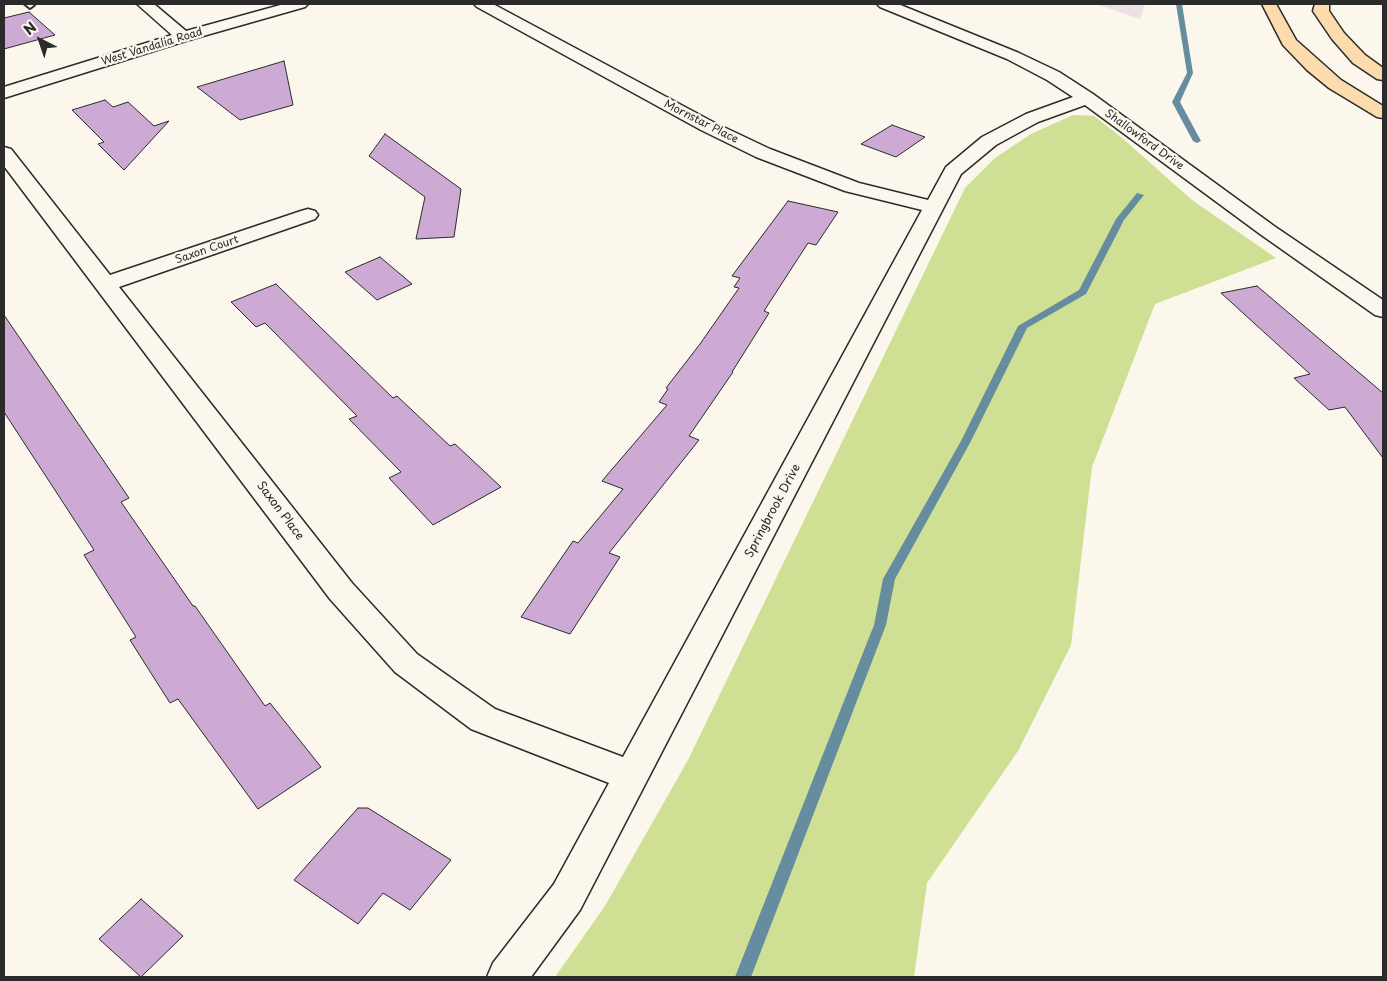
<!DOCTYPE html>
<html>
<head>
<meta charset="utf-8">
<style>
  body { margin:0 }
  #map { position:relative; width:1387px; height:981px; overflow:hidden; background:#fbf7ec; font-family:"Playpen Sans",sans-serif }
  canvas { display:block }
  .frame { position:absolute; inset:0; border:5px solid #2b2b2b; pointer-events:none }
  .north { position:absolute; left:15px; top:15px; width:50px; height:50px; -webkit-text-stroke:4px #fbf7ec; paint-order:stroke; rotate:319deg; font-size:14px; font-weight:700; line-height:20px; text-align:center; color:#2b2b2b }
  .north::after { content:''; display:block; margin:auto; width:18px; height:22px; background:#2b2b2b; clip-path:polygon(50% 0,100% 100%,50% 72%,0 100%) }
</style>
</head>
<body>
<div id="map">
<canvas width="1387" height="981"></canvas>
<div class="frame"></div>
<div class="north">N</div>
</div>
<script>
const ctx = document.querySelector('canvas').getContext('2d');
ctx.lineJoin = 'round';
function paint(path, color) { ctx.fillStyle = color; ctx.fill(path, 'evenodd'); }
const toPath = rows => new Path2D(rows.map(r => 'M' + r).join(''));
function strokePath(path, color, width, dash) { ctx.strokeStyle = color; ctx.lineWidth = width; ctx.lineCap = dash ? 'butt' : 'round'; ctx.setLineDash(dash || []); ctx.stroke(path); }
function label(font, color, halo, rows, align = 'center') {
  ctx.font = font + ' "Playpen Sans",sans-serif'; ctx.lineWidth = 4.5; ctx.setLineDash([]); ctx.textBaseline = 'middle'; ctx.strokeStyle = halo; ctx.fillStyle = color; for (const [text, x, y, turn = 0] of rows) {
    ctx.save(); ctx.translate(x, y); ctx.rotate((+turn || 0) * Math.PI / 180); ctx.textAlign = isNaN(turn) ? turn : align; if (halo) ctx.strokeText(text, 0, 0); ctx.fillText(text, 0, 0); ctx.restore();
  }
}
paint(toPath([
  [1096,4,1145,4,1140,19]
]), '#ede0e5');
paint(toPath([
  [1073,115,1094,116,1121,137,1192,200,1276,258,1155,304,1092,467,1071,645,1018,751,927,883,914,977,555,977,605,906,688,760,965,188,995,158,1031,134]
]), '#cfe094');
paint(toPath([
  [1176,4,1182,4,1193,73,1180,102,1201,141,1197,143,1193,141,1172,102,1187,73,1176,4],
  [1137,193,1144,195,1124,220,1086,294,1027,328,971,441,895,579,886,625,751,977,735,977,874,625,883,579,961,441,1018,326,1079,290,1116,219,1137,193]
]), '#658d9f');
const building = toPath([
  [29,12,55,35,4,49,4,18,29,12],
  [284,61,293,105,240,120,197,87,284,61],
  [105,100,113,107,128,102,154,126,169,121,124,170,98,144,104,142,72,110,105,100],
  [892,125,925,137,896,157,861,144,892,125],
  [385,134,461,189,454,237,416,239,425,197,369,156,385,134],
  [788,201,838,212,816,245,808,243,764,311,769,313,732,372,733,372,689,436,699,440,609,553,620,557,570,634,521,617,573,541,578,543,623,489,602,481,667,405,659,402,668,389,666,388,700,344,739,288,734,287,740,278,732,276,788,201],
  [380,257,412,284,377,300,345,272,380,257],
  [276,284,393,398,397,396,450,446,455,444,501,487,433,525,389,478,401,472,349,419,357,416,265,323,256,327,231,302,276,284],
  [1257,286,1383,393,1383,458,1345,407,1329,410,1294,378,1310,374,1221,293,1257,286],
  [4,315,129,498,121,502,193,606,195,606,265,706,270,703,321,767,258,809,178,699,170,703,130,640,136,637,84,555,94,550,4,412,4,315],
  [358,808,368,808,451,860,410,910,383,893,358,924,294,880,358,808],
  [141,899,183,936,141,977,99,939,141,899]
]);
paint(building, '#cdaad4');
strokePath(building, '#2b2b2b', 1);
const lane = toPath([
  [25,4,34,4,34,5,30,8,25,4]
]);
const street = toPath([
  [474,4,493,4,713,122,770,149,859,183,928,200,946,167,982,137,1026,114,1073,97,1047,80,1007,59,880,7,877,4,898,4,1019,53,1059,72,1093,94,1274,226,1383,300,1383,317,1375,315,1260,234,1085,105,1038,122,996,145,961,174,580,910,531,977,487,977,493,963,554,884,609,783,471,729,395,672,330,599,4,166,4,147,11,149,110,275,301,211,308,209,315,211,318,215,315,219,119,287,352,583,417,654,495,709,623,757,922,210,845,191,756,157,701,130,477,7,474,4]
]);
const secondary = toPath([
  [137,4,154,4,186,31,284,4,308,4,305,7,189,40,4,98,4,87,172,35,137,4]
]);
const highway = toPath([
  [1262,4,1276,4,1296,40,1341,80,1383,106,1383,118,1377,117,1329,88,1307,70,1283,45,1262,4],
  [1315,4,1329,4,1329,11,1344,33,1365,55,1383,68,1383,80,1377,79,1353,63,1332,39,1313,11,1315,4]
]);
strokePath(lane, '#2b2b2b', 4);
strokePath(street, '#2b2b2b', 3);
strokePath(secondary, '#2b2b2b', 3);
strokePath(highway, '#2b2b2b', 3);
paint(lane, '#fbf7ec');
paint(street, '#fbf7ec');
paint(secondary, '#fbf7ec');
paint(highway, '#fcdcac');
label('11px', '#2b2b2b', '#fbf7ec', [
  ["West Vandalia Road",152,47,-17],
  ["Mornstar Place",701,122,27],
  ["Shallowford Drive",1144,140,36],
  ["Saxon Court",207,250,-19]
]);
label('12px', '#2b2b2b', '#fbf7ec', [
  ["Saxon Place",280,511,53],
  ["Springbrook Drive",773,511,-62]
]);
</script>
</body>
</html>
